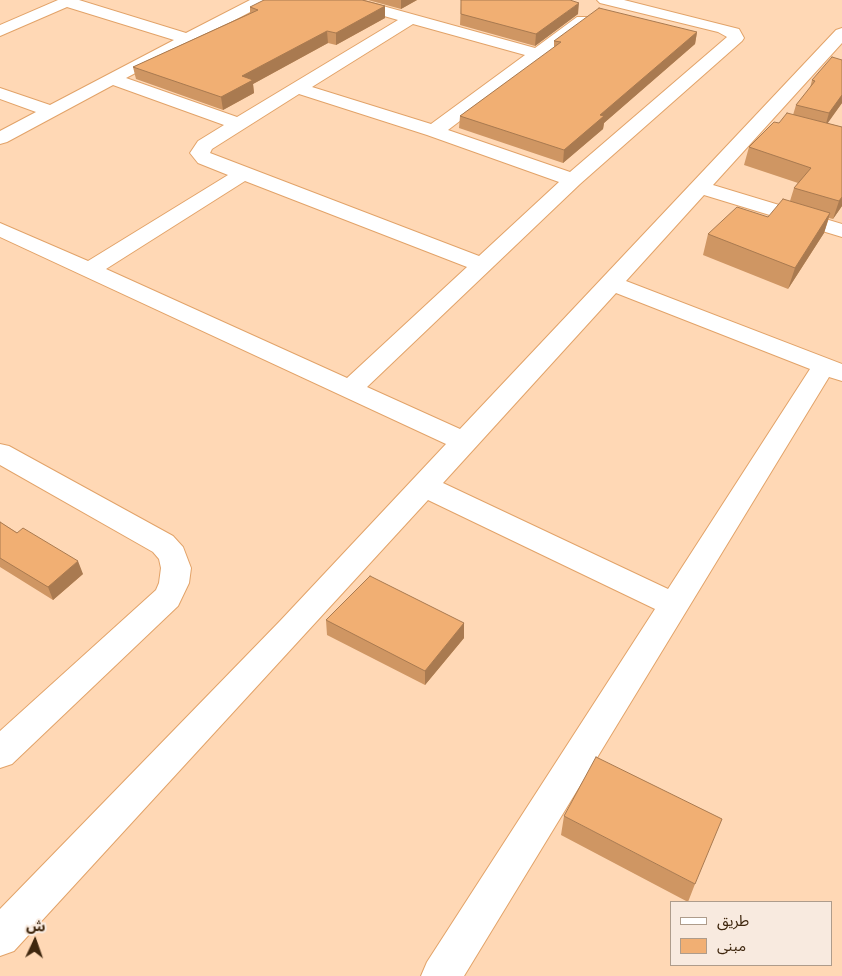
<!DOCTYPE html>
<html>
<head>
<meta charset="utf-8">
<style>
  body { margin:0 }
  #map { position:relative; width:842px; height:976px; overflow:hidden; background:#ffd8b5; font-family:"Golos Text","Noto Sans Arabic",sans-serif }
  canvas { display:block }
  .legend { position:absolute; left:670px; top:901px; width:162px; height:65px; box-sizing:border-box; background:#f8eadf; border:1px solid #ae9c8b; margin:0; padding:6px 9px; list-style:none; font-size:15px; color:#3e260d }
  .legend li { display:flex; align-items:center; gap:10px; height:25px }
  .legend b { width:25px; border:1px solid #ae9c8b }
  .north { position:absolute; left:10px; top:916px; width:50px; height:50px; -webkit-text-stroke:4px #f8eadf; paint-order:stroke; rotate:3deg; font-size:14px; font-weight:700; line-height:20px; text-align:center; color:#3e260d }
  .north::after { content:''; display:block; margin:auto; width:18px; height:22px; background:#3e260d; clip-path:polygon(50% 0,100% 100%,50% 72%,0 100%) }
</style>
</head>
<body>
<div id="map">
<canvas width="842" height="976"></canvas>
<ul class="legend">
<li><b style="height:6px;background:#fff"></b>طريق</li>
<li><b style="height:14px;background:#f1af73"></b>مبنى</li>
</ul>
<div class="north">ش</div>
</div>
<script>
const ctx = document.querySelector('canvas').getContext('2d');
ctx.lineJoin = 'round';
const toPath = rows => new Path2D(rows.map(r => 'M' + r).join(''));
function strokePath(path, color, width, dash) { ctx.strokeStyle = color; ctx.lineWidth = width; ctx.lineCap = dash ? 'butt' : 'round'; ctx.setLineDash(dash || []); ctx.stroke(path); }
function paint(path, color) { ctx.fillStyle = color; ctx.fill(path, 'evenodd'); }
const street = toPath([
  [58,0,79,0,186,33,250,0,270,0,267,3,126,78,237,117,398,20,339,3,336,0,361,0,535,48,577,17,589,17,591,20,589,23,448,130,570,172,727,37,718,32,600,3,597,0,624,0,739,29,744,38,742,41,580,184,367,387,460,429,836,30,842,28,842,43,713,185,842,224,842,237,704,195,626,281,842,364,842,381,829,377,464,976,421,976,427,962,655,609,428,500,14,951,0,956,0,909,280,621,446,444,0,237,0,223,88,261,228,175,198,163,190,153,198,141,224,125,113,85,7,142,0,144,0,131,36,112,0,99,0,88,50,105,174,40,67,7,0,36,0,25,58,0],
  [413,24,525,55,431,124,312,87,413,24],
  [299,94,427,135,559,182,479,256,210,153,212,149,299,94],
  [245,181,467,267,347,378,106,269,245,181],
  [616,293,810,369,668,589,443,483,616,293],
  [0,444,9,446,173,536,183,547,191,568,189,583,178,606,12,764,0,768,0,731,156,590,159,583,161,568,159,559,153,552,0,465,0,444]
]);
strokePath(street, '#e2a369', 2);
paint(street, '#fff');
paint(toPath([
  [368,0,417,0,401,9],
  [461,0,578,14,535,46,460,25],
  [385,6,385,18,336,45,328,43,253,84,254,93,223,110,136,79,133,67,250,13,250,7],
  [697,32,695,44,604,123,603,129,563,163,459,128,460,116,554,48,554,41],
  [842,60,842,103,827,123,842,127,842,206,833,219,829,218,824,233,788,289,703,255,708,234,768,217,790,201,794,188,798,183,744,165,749,147,779,123,793,115,796,105,810,88,812,80],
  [0,522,83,574,53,600,0,567],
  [326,620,464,623,464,638,425,685,327,635],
  [564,816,695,884,688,902,561,835]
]), '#cf9663');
paint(toPath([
  [401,0,417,0,401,9],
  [579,3,578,14,535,46,536,34],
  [385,6,385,18,336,45,336,33],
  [327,31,328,43,253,84,254,93,223,110,221,97,242,76],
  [697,32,695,44,604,123,603,129,563,163,564,150,600,115],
  [842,93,842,103,825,127,829,113],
  [842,197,842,206,833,219,839,201],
  [830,213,824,233,788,289,795,268],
  [78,561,83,574,53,600,48,587],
  [464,623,464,638,425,685,425,671]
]), '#a97a50');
const building = toPath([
  [264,0,362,0,385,6,336,33,327,31,242,76,253,80,221,97,133,67,258,10,250,7,264,0],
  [461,0,570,0,579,3,536,34,461,14,461,0],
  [599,8,697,32,600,115,604,116,564,150,460,116,561,42,554,41,599,8],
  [832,57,842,60,842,95,829,113,796,105,815,81,812,80,832,57],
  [787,113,842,127,842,197,839,201,794,188,811,168,749,147,774,122,779,123,787,113],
  [783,199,830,213,795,268,708,234,737,207,768,217,783,199],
  [0,522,17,533,23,528,78,561,48,587,0,558,0,522],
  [370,576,464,623,425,671,326,620,370,576],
  [596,757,722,819,695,884,564,816,596,757]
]);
paint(building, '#f1af73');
strokePath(building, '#a97a50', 1);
</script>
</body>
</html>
